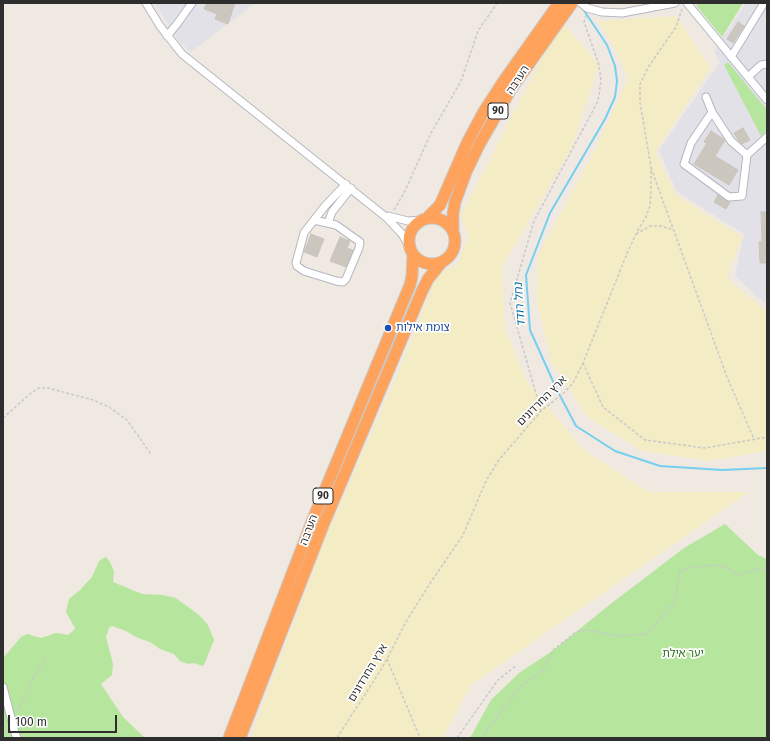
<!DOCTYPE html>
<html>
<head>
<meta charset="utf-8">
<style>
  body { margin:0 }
  #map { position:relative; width:770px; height:741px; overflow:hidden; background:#efe9e1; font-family:"Fira Sans",sans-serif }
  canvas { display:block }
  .frame { position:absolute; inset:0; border:4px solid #2e2e2e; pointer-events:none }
  .scale { position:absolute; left:8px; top:715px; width:109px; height:18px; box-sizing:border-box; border:2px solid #2e2e2e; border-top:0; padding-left:5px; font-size:12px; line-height:14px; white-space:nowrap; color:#2e2e2e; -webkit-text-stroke:3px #fff; paint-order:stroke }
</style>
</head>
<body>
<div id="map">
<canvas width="770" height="741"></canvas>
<div class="frame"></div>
<div class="scale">100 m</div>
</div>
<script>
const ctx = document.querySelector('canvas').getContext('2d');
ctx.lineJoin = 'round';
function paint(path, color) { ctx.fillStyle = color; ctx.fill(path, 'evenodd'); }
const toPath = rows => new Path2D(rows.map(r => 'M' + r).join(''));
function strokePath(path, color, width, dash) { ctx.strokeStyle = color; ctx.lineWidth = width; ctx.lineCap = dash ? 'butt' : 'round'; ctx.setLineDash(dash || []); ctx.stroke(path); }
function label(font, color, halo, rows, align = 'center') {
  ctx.font = font + ' "Fira Sans","Noto Sans Hebrew",sans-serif'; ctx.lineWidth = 3.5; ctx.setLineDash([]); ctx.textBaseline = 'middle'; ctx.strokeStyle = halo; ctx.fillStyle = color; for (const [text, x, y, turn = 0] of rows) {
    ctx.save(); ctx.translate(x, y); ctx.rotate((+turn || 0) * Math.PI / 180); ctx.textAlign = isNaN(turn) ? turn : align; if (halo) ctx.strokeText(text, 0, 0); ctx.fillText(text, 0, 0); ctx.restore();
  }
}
paint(toPath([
  [154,3,255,3,191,52,179,41],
  [746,3,767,3,767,305,735,276,744,234,677,192,659,150,720,62,714,51]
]), '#e3e1e8');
paint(toPath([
  [702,3,743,3,722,37,696,5],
  [728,62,767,110,767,130,761,136,724,65],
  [725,524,758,555,767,559,767,738,470,738,491,700,519,673,555,649,608,606,684,548],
  [106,557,110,562,114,571,113,582,142,594,162,595,176,598,200,616,208,625,214,640,204,665,203,666,194,663,188,664,180,661,174,654,160,649,150,642,138,638,126,631,112,626,109,628,106,637,113,664,112,675,101,684,123,717,145,738,3,738,3,658,21,637,27,634,41,638,56,633,68,635,74,630,75,628,66,612,69,599,80,590,92,577,99,561]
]), '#b6e59e');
paint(toPath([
  [676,16,711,68,655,152,676,195,742,237,727,278,767,312,767,451,709,461,642,451,586,416,551,361,537,302,538,255,594,152,628,78,614,46,598,21],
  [561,21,599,64,572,147,502,268,505,328,526,380,585,451,649,492,749,492,471,685,443,738,250,738,327,534,403,361,437,274,458,264,468,237,461,215]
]), '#f3ecc5');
strokePath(toPath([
  [583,9,607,45,615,66,617,81,615,97,605,119,550,213,526,275,530,330,556,388,576,426,615,451,660,466,722,470,767,468]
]), '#75cff0', 2);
const building = toPath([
  [207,3,235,3,228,24,215,19,217,14,204,9,207,3],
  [738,22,744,26,733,43,727,39,738,22],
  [743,128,750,140,742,144,739,141,734,133,743,128],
  [711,131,725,140,715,156,738,170,729,185,694,164,707,143,704,142,711,131],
  [718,195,726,201,730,202,726,209,714,202,718,195],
  [761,212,767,212,767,263,760,263,759,242,762,241,761,212],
  [311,234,324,239,317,257,304,252,311,234],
  [340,237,350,241,347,248,353,250,346,267,330,261,340,237]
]);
paint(building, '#cbc7bf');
strokePath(building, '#cbc5ba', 1);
const minor = toPath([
  [146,3,160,26,182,54,387,218,402,234,410,248],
  [581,3,587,8,602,12,622,13,675,3],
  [687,3,767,100],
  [167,36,177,24,192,3],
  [731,57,764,3],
  [748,77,761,65,767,64],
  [706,97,712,112,691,143,684,164,729,197,742,196,747,155,767,137],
  [712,112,731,141,747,155],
  [388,216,408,221,423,220],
  [314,220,336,225,360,242,359,248,346,279,343,282,336,281,304,271,297,266,296,263,304,233,314,220,325,206,346,184],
  [328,223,332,212,351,188],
  [3,687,15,733,17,738]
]);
const highway = toPath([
  '409 241a23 23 0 1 1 46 0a23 23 0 1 1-46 0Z',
  [427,218,440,205,467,143,483,113,503,82,559,3],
  [453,230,453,214,455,202,466,172,479,145,511,89,572,3],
  [229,738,313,519,410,285,412,276,413,254],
  [240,738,324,523,422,291,428,279,441,263]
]);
strokePath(minor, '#b4b7c1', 9);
strokePath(highway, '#c9c9c9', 13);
strokePath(toPath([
  [651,168,727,377,754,439],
  [394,210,404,193,431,133,461,81,478,31,497,3],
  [636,234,650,226,661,226,674,230],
  [583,363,603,407,645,440,705,448,767,437],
  [541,411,510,303,534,221,598,101,601,81,599,65,584,22,586,15],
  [3,418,31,393,39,388,48,388,93,400,109,407,127,420,151,454],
  [387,659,420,738],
  [17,711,45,656],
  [3,738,7,731],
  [337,738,382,668,407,620,431,582,463,535,486,481,498,461,541,411,565,392,573,383,583,363,628,251,638,230,646,217,650,206,651,190,651,167,640,102,640,84,649,66,676,27,682,9],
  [457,738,498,680,517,665],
  [481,738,520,687,542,671,553,650,576,632,587,630,617,636,647,634,675,602,680,571,694,567,719,565,741,575,753,570,767,569]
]), '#c9c9c9', 1.5, [3, 2]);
strokePath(minor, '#fff', 7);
strokePath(highway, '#ffa35c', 11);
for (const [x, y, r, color] of [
  [388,328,4,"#1a4fb4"]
]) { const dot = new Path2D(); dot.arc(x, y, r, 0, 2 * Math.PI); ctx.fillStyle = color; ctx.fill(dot); strokePath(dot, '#fff', 1.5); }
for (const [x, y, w] of [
  [498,111,20],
  [323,496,20]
]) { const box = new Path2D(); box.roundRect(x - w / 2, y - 8, w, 16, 3); ctx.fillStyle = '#fff'; ctx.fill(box); strokePath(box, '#2e2e2e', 1); }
label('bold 10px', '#2e2e2e', null, [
  ["90",498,111],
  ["90",323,496]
]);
label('11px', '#2e2e2e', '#fff', [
  ["הערבה",518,80,-56],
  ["ארץ החרדונים",542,401,-45],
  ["הערבה",309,530,-69],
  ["ארץ החרדונים",368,673,-59]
]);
label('11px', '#164399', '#fff', [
  ["צומת אילות",396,328]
], 'left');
label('11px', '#2c6e1b', '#fff', [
  ["יער אילת",683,654]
]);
label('italic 12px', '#0d6fa3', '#fff', [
  ["נחל רודד",520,305,-94]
]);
</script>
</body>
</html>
